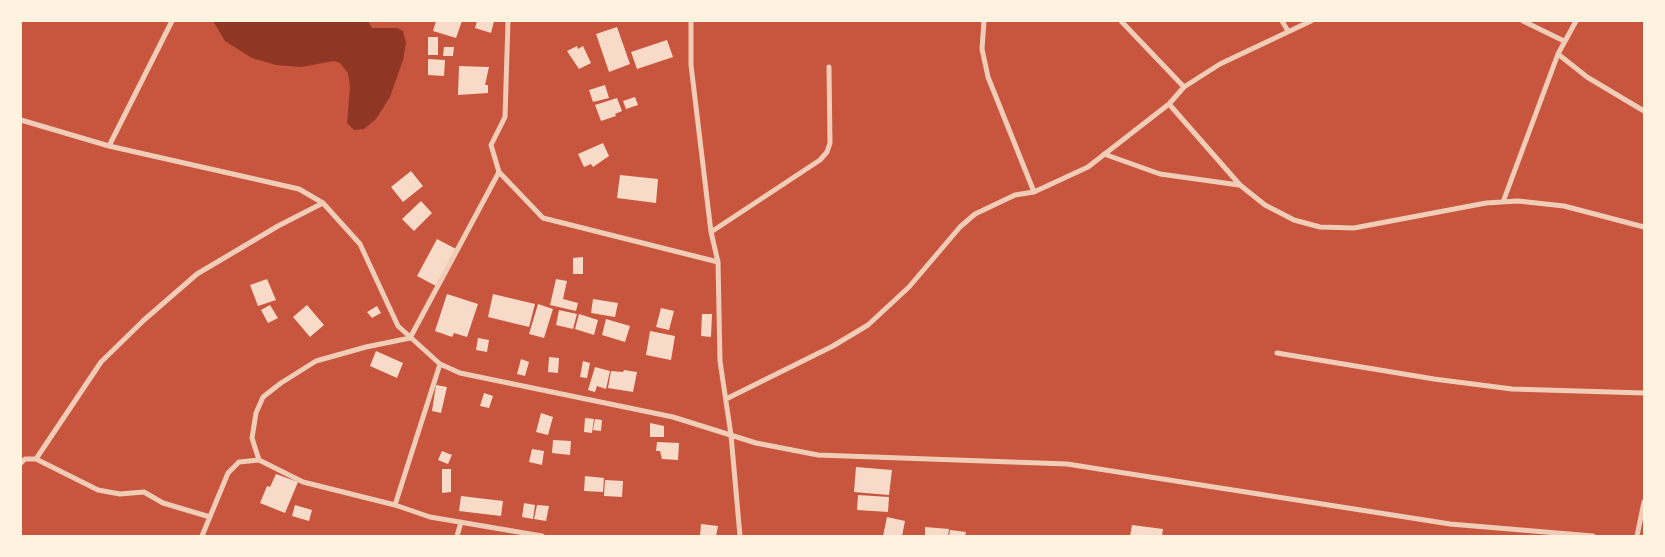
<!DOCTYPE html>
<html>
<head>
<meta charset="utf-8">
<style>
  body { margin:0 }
  #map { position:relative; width:1665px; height:557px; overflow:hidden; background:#c8553d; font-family:Commissioner,sans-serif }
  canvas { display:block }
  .frame { position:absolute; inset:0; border:22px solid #fff3e0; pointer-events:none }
</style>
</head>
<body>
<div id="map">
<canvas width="1665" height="557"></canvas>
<div class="frame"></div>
</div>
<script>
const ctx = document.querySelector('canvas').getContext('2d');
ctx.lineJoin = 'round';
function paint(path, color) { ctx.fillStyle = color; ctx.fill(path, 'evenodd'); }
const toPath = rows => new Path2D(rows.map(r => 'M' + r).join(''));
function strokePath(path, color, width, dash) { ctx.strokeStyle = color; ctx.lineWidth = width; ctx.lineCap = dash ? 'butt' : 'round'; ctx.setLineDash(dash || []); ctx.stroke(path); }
paint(toPath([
  [213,21,368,21,372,28,397,28,403,31,406,43,403,60,390,97,376,119,364,129,354,130,347,123,350,87,348,73,340,63,334,61,301,67,276,65,252,58,225,41]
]), '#8f3625');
paint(toPath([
  [436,21,462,21,456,38,433,31],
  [477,21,494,21,491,33,475,28],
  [617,27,630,64,609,72,596,34],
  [428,37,438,37,438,55,428,55],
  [667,40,673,57,637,69,631,52],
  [577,46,578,49,583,46,591,63,579,69,567,51],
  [444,47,454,47,453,56,443,56],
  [428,59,445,60,444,76,428,75],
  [459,66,489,67,485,85,488,85,488,93,458,95],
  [605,85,609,98,593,102,589,90],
  [635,97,638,105,626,109,623,101],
  [617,98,622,111,615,114,616,116,601,121,595,105],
  [603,143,609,156,593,167,591,164,584,167,578,154],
  [411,171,423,186,403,202,391,187],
  [620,175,658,179,656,203,617,198],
  [421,201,432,213,414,231,402,219],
  [437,239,456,249,436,286,417,276],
  [583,257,583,274,573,274,573,258],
  [267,279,276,300,258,306,250,285],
  [556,279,567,281,563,299,578,303,576,311,550,305],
  [447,294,478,304,467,337,454,333,452,337,435,331],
  [493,294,535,304,529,327,488,317],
  [593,299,618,303,615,317,591,313],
  [538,304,553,309,544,338,529,334],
  [270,305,278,318,268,323,261,310],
  [307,305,324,325,310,337,293,317],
  [377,306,381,313,372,318,367,312],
  [661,308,674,311,669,330,656,327],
  [559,310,577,314,573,329,556,325],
  [579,314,598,320,594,335,575,329],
  [702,314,712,314,711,337,701,336],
  [606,319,630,326,625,342,602,335],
  [650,331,675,336,671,360,646,355],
  [478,338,489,340,487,352,476,350],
  [376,351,403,363,397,378,370,366],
  [549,357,559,358,558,373,548,372],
  [521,359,529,362,525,376,517,374],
  [583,361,590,363,587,378,580,377],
  [595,367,610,371,606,389,597,386,595,392,588,390],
  [624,370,637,372,633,392,608,388,611,371,623,372],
  [436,385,447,387,441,413,432,411],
  [484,393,493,396,489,408,480,406],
  [541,413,553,417,548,435,536,432],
  [585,418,594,419,592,433,584,432],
  [595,419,602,420,601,431,593,430],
  [650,423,664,426,664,437,650,437],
  [553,440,571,441,570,455,552,453],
  [657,442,679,443,678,460,662,459,660,451,656,451],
  [532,449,544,451,542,465,529,462],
  [442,451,452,455,448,464,438,460],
  [856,467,892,470,889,495,854,492],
  [442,469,451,469,451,492,442,493],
  [276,474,298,482,285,513,260,503,267,486,270,487],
  [585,476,604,478,603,492,584,491],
  [605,480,623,481,622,497,604,496],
  [858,495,889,497,888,512,857,510],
  [461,496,503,501,501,516,459,511],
  [524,503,535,505,533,519,522,517],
  [295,505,312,510,309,521,292,516],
  [537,505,549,506,546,521,534,519],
  [887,517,905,521,902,536,883,536],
  [701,524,718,526,716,536,700,536],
  [1132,525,1163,529,1162,536,1130,536],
  [925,527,949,529,948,536,925,536],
  [950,530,966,532,965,536,949,536]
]), '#f7dbc8');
strokePath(toPath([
  [508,21,505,117,491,145,499,172,410,338,366,347,316,361,281,383,263,397,256,413,252,438,259,460,303,482,395,505,430,517,542,536],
  [691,21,691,65,711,232,718,262,720,361,731,435,740,536],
  [984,21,982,49,988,77,1034,192],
  [1121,21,1184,87],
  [1282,21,1288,31],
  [1523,21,1564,41],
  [1558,54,1587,77,1644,111],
  [1169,104,1240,185,1265,205,1294,220,1320,227,1354,228,1486,203,1518,201,1564,206,1644,227],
  [21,120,109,146,299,189,323,203,360,244,398,326,440,364,460,373,673,417,756,443,818,455,1067,464,1450,524,1593,536],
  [109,146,172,21],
  [1104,154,1160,174,1239,185],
  [499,172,543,218,718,262],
  [1503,202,1558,54,1576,21],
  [711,232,820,160,827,152,830,143,829,67],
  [1277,353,1434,379,1512,389,1644,393],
  [726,399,833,346,868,325,909,287,960,227,975,214,1015,195,1034,192,1088,167,1169,104,1184,87,1220,64,1311,21],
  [36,459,101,362,144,320,197,274,278,226,323,203],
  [21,463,25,459,36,459,98,490,120,494,144,492,163,503,210,517],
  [395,505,440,364],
  [202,536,228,473,239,462,259,460],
  [457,536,461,522],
  [1637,536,1644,502]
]), '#f1ccb7', 5);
</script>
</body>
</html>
